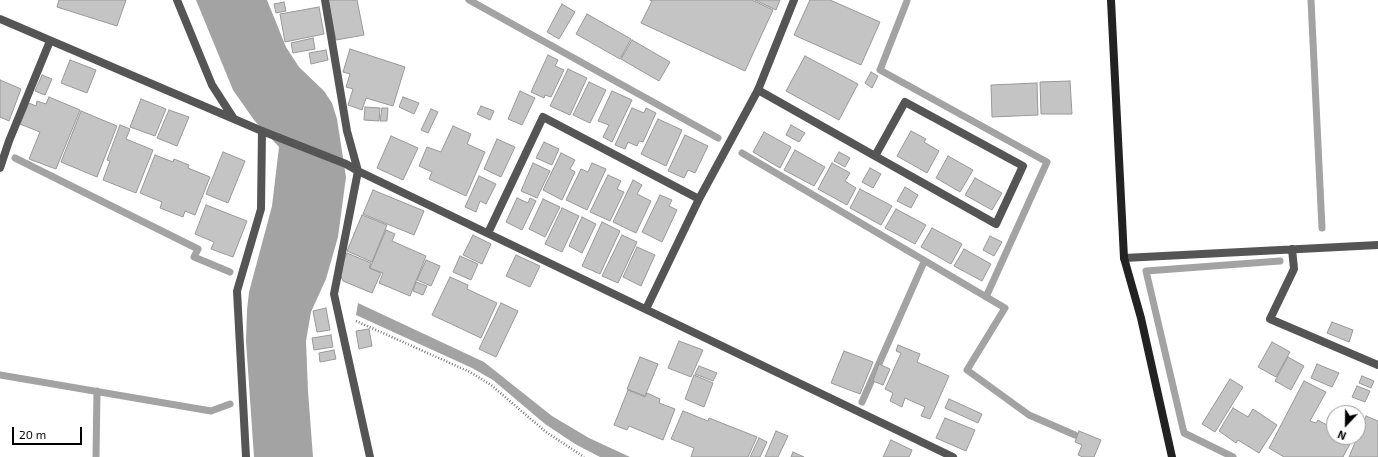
<!DOCTYPE html>
<html>
<head>
<meta charset="utf-8">
<style>
  body { margin:0 }
  #map { position:relative; width:1378px; height:457px; overflow:hidden; background:#fff; font-family:"Exo 2",sans-serif }
  canvas { display:block }
  .north { position:absolute; left:1326px; top:405px; width:40px; height:40px; box-sizing:border-box; background:#fff; border:1px solid #999; border-radius:50%; rotate:202deg; font-size:11px; font-weight:700; line-height:16px; text-align:center; color:#000 }
  .north::after { content:''; display:block; margin:auto; width:14px; height:18px; background:#000; clip-path:polygon(50% 0,100% 100%,50% 72%,0 100%) }
  .scale { position:absolute; left:12px; top:427px; width:70px; height:18px; box-sizing:border-box; border:2px solid #000; border-top:0; padding-left:5px; font-size:12px; line-height:14px; white-space:nowrap; color:#000; -webkit-text-stroke:3px #fff; paint-order:stroke }
</style>
</head>
<body>
<div id="map">
<canvas width="1378" height="457"></canvas>
<div class="north">N</div>
<div class="scale">20 m</div>
</div>
<script>
const ctx = document.querySelector('canvas').getContext('2d');
ctx.lineJoin = 'round';
function paint(path, color) { ctx.fillStyle = color; ctx.fill(path, 'evenodd'); }
const toPath = rows => new Path2D(rows.map(r => 'M' + r).join(''));
function strokePath(path, color, width, dash) { ctx.strokeStyle = color; ctx.lineWidth = width; ctx.lineCap = dash ? 'butt' : 'round'; ctx.setLineDash(dash || []); ctx.stroke(path); }
paint(toPath([
  [196,0,267,0,286,47,299,67,324,91,332,103,337,119,346,177,338,237,326,279,311,312,306,341,308,391,313,457,254,457,246,341,247,310,249,292,272,206,279,147,254,120,233,90],
  [358,303,484,362,552,416,589,438,630,457,600,457,575,444,545,424,493,380,472,368,356,315]
]), '#a3a3a3');
strokePath(toPath([
  [469,0,718,138],
  [1311,0,1322,228],
  [907,1,880,70,1047,162,986,297],
  [742,153,1005,308,967,370,1029,415,1075,435],
  [15,158,198,249,194,257,230,272],
  [0,375,211,411,230,404],
  [862,402,924,262],
  [96,457,97,391],
  [1233,457,1184,433,1146,271,1280,261]
]), '#a3a3a3', 7);
const building = toPath([
  [59,0,126,0,117,26,57,7,59,0],
  [328,0,357,0,364,35,336,40,328,0],
  [650,0,752,0,773,10,745,71,641,23,652,1,650,0],
  [755,0,780,0,776,10,755,0],
  [810,0,830,0,880,22,861,65,794,35,810,0],
  [284,2,286,11,276,13,274,4,284,2],
  [562,4,575,12,559,39,547,32,562,4],
  [319,7,324,34,285,42,280,14,319,7],
  [587,14,631,39,620,59,576,34,587,14],
  [313,38,315,49,293,53,291,43,313,38],
  [632,40,670,62,659,81,621,59,632,40],
  [350,49,405,67,393,106,366,98,362,110,348,105,353,89,346,87,350,74,343,72,350,49],
  [326,50,328,60,311,64,309,53,326,50],
  [548,55,558,60,555,66,564,70,551,97,545,95,544,98,531,92,548,55],
  [805,56,858,84,839,120,786,91,805,56],
  [70,60,96,70,87,93,61,83,70,60],
  [568,69,587,78,570,115,550,106,568,69],
  [871,72,878,76,872,88,865,83,871,72],
  [42,75,52,79,45,95,35,91,42,75],
  [0,80,21,89,9,121,0,117,0,80],
  [1070,81,1072,114,1041,114,1040,82,1070,81],
  [589,82,606,90,590,123,573,115,589,82],
  [1037,83,1038,115,992,117,991,85,1037,83],
  [520,91,535,98,522,125,508,119,520,91],
  [612,91,632,100,612,142,603,137,609,125,598,121,612,91],
  [49,97,80,110,56,169,29,159,40,132,20,124,29,103,36,106,37,101,46,104,49,97],
  [403,97,419,103,414,114,399,107,403,97],
  [141,99,166,109,155,136,130,127,141,99],
  [481,106,494,111,490,120,477,114,481,106],
  [365,107,380,108,379,121,364,120,365,107],
  [382,108,388,108,387,121,380,121,382,108],
  [632,108,644,113,646,108,656,113,643,142,639,141,637,146,628,142,625,149,615,145,632,108],
  [431,109,438,112,428,133,421,130,431,109],
  [169,110,189,117,177,146,157,138,169,110],
  [81,111,117,126,97,177,61,162,81,111],
  [658,119,682,130,666,166,641,154,658,119],
  [120,125,130,129,126,139,153,150,136,193,103,180,110,161,107,160,120,125],
  [791,125,805,133,799,142,786,135,791,125],
  [453,126,471,134,467,144,485,152,466,196,429,179,432,172,419,166,427,147,441,152,453,126],
  [911,131,926,139,924,142,939,151,927,173,897,156,911,131],
  [764,132,791,147,780,168,753,152,764,132],
  [685,135,708,146,695,173,688,170,684,178,668,171,685,135],
  [391,136,418,148,403,180,377,168,391,136],
  [497,139,515,147,501,177,484,169,497,139],
  [544,142,559,149,552,165,536,158,544,142],
  [795,150,825,167,814,186,784,170,795,150],
  [223,152,245,161,228,203,206,194,223,152],
  [839,152,850,158,845,167,834,161,839,152],
  [561,153,575,160,570,169,575,172,562,200,543,190,561,153],
  [155,155,173,162,174,159,189,165,188,168,210,177,195,215,185,211,183,217,160,208,162,202,140,193,155,155],
  [948,156,973,170,960,192,936,178,948,156],
  [533,163,550,171,537,198,521,191,533,163],
  [592,163,606,169,587,210,566,200,581,169,588,172,592,163],
  [832,163,850,173,845,181,856,188,847,205,818,189,832,163],
  [870,168,881,174,873,188,862,182,870,168],
  [608,175,621,181,617,189,624,192,610,221,590,212,608,175],
  [479,176,496,184,486,204,480,201,476,212,465,207,479,176],
  [975,178,1002,193,992,210,965,195,975,178],
  [633,180,642,185,637,194,651,201,636,233,613,222,633,180],
  [905,187,918,195,911,208,897,201,905,187],
  [860,189,892,206,881,225,850,208,860,189],
  [373,190,424,211,414,235,363,214,373,190],
  [660,195,672,200,669,206,677,210,662,242,642,232,660,195],
  [517,198,528,203,530,198,536,201,522,230,506,222,517,198],
  [543,199,560,207,545,237,529,229,543,199],
  [206,205,247,221,233,257,211,249,214,242,195,234,206,205],
  [562,208,579,216,562,252,545,244,562,208],
  [896,209,926,225,915,244,885,228,896,209],
  [362,215,387,225,372,262,347,251,362,215],
  [582,217,596,224,582,253,569,246,582,217],
  [602,222,620,231,600,274,582,266,602,222],
  [932,228,962,244,951,264,921,247,932,228],
  [386,230,395,234,392,241,426,256,410,296,379,283,383,273,370,268,386,230],
  [473,235,491,244,482,264,463,255,473,235],
  [622,235,637,242,618,283,602,276,622,235],
  [990,236,1002,242,994,256,983,250,990,236],
  [637,247,655,255,641,286,623,277,637,247],
  [964,249,991,264,982,281,954,266,964,249],
  [347,253,371,263,369,268,381,273,372,293,343,281,339,272,347,253],
  [516,255,540,266,530,287,506,276,516,255],
  [460,256,478,264,471,280,453,272,460,256],
  [426,260,440,266,431,286,417,280,426,260],
  [450,277,468,285,467,289,497,303,481,338,432,315,450,277],
  [416,282,427,286,423,295,413,291,416,282],
  [501,303,518,311,496,357,479,349,501,303],
  [326,308,330,330,317,332,313,311,326,308],
  [1332,322,1353,330,1349,342,1327,333,1332,322],
  [369,329,372,346,359,349,356,331,369,329],
  [331,335,333,347,314,350,312,338,331,335],
  [679,341,703,350,691,377,668,368,679,341],
  [1272,342,1290,352,1276,377,1258,367,1272,342],
  [898,345,920,354,917,362,949,376,930,419,921,416,925,407,905,398,902,407,890,401,893,393,885,389,901,353,896,351,898,345],
  [334,350,336,359,320,362,319,353,334,350],
  [844,351,873,362,860,394,831,383,844,351],
  [640,357,658,364,645,396,627,389,640,357],
  [1288,357,1304,366,1291,390,1275,381,1288,357],
  [879,364,890,369,883,385,873,381,879,364],
  [1317,364,1339,373,1332,387,1311,378,1317,364],
  [699,366,717,373,713,381,695,374,699,366],
  [694,375,713,383,704,407,685,399,694,375],
  [1362,376,1374,381,1371,388,1359,383,1362,376],
  [1230,379,1243,387,1215,432,1202,424,1230,379],
  [1304,381,1326,392,1310,421,1316,423,1318,420,1332,428,1330,431,1334,433,1334,437,1341,437,1351,442,1343,457,1284,457,1269,448,1304,381],
  [1357,386,1370,391,1365,402,1352,397,1357,386],
  [628,390,645,397,647,393,660,399,659,403,675,409,663,440,629,426,627,430,614,425,628,390],
  [949,399,982,414,978,423,945,408,949,399],
  [1233,408,1248,417,1253,409,1277,425,1259,453,1238,440,1236,443,1219,431,1233,408],
  [683,411,708,421,709,418,757,437,748,457,691,457,694,448,671,439,683,411],
  [1366,416,1378,421,1378,457,1349,457,1366,416],
  [945,418,975,430,966,451,936,438,945,418],
  [776,431,788,436,778,457,765,457,776,431],
  [1079,431,1101,440,1094,457,1083,457,1078,455,1082,445,1075,442,1079,431],
  [759,438,767,442,760,457,750,457,759,438],
  [891,440,912,450,909,457,883,457,891,440],
  [793,452,804,457,791,457,793,452]
]);
paint(building, '#c4c4c4');
strokePath(building, '#999', 1);
strokePath(toPath([
  [356,321,470,372,491,385,546,432,584,457]
]), '#777', 2.5, [1, 2]);
strokePath(toPath([
  [758,90,794,0]
]), '#555', 8);
strokePath(toPath([
  [177,0,212,85,234,119],
  [325,0,347,131,358,171,334,294,370,457],
  [0,19,262,131,346,164,358,171,953,457],
  [0,168,9,141,50,41],
  [488,233,543,117,699,199],
  [1292,249,1294,269,1270,319,1378,365],
  [1124,258,1378,245],
  [646,309,699,199,758,90,875,156,996,224,1023,166,905,102,875,156],
  [246,457,237,291,261,209,262,131]
]), '#555', 8);
strokePath(toPath([
  [1111,0,1124,258,1141,318,1172,457]
]), '#222', 8);
</script>
</body>
</html>
